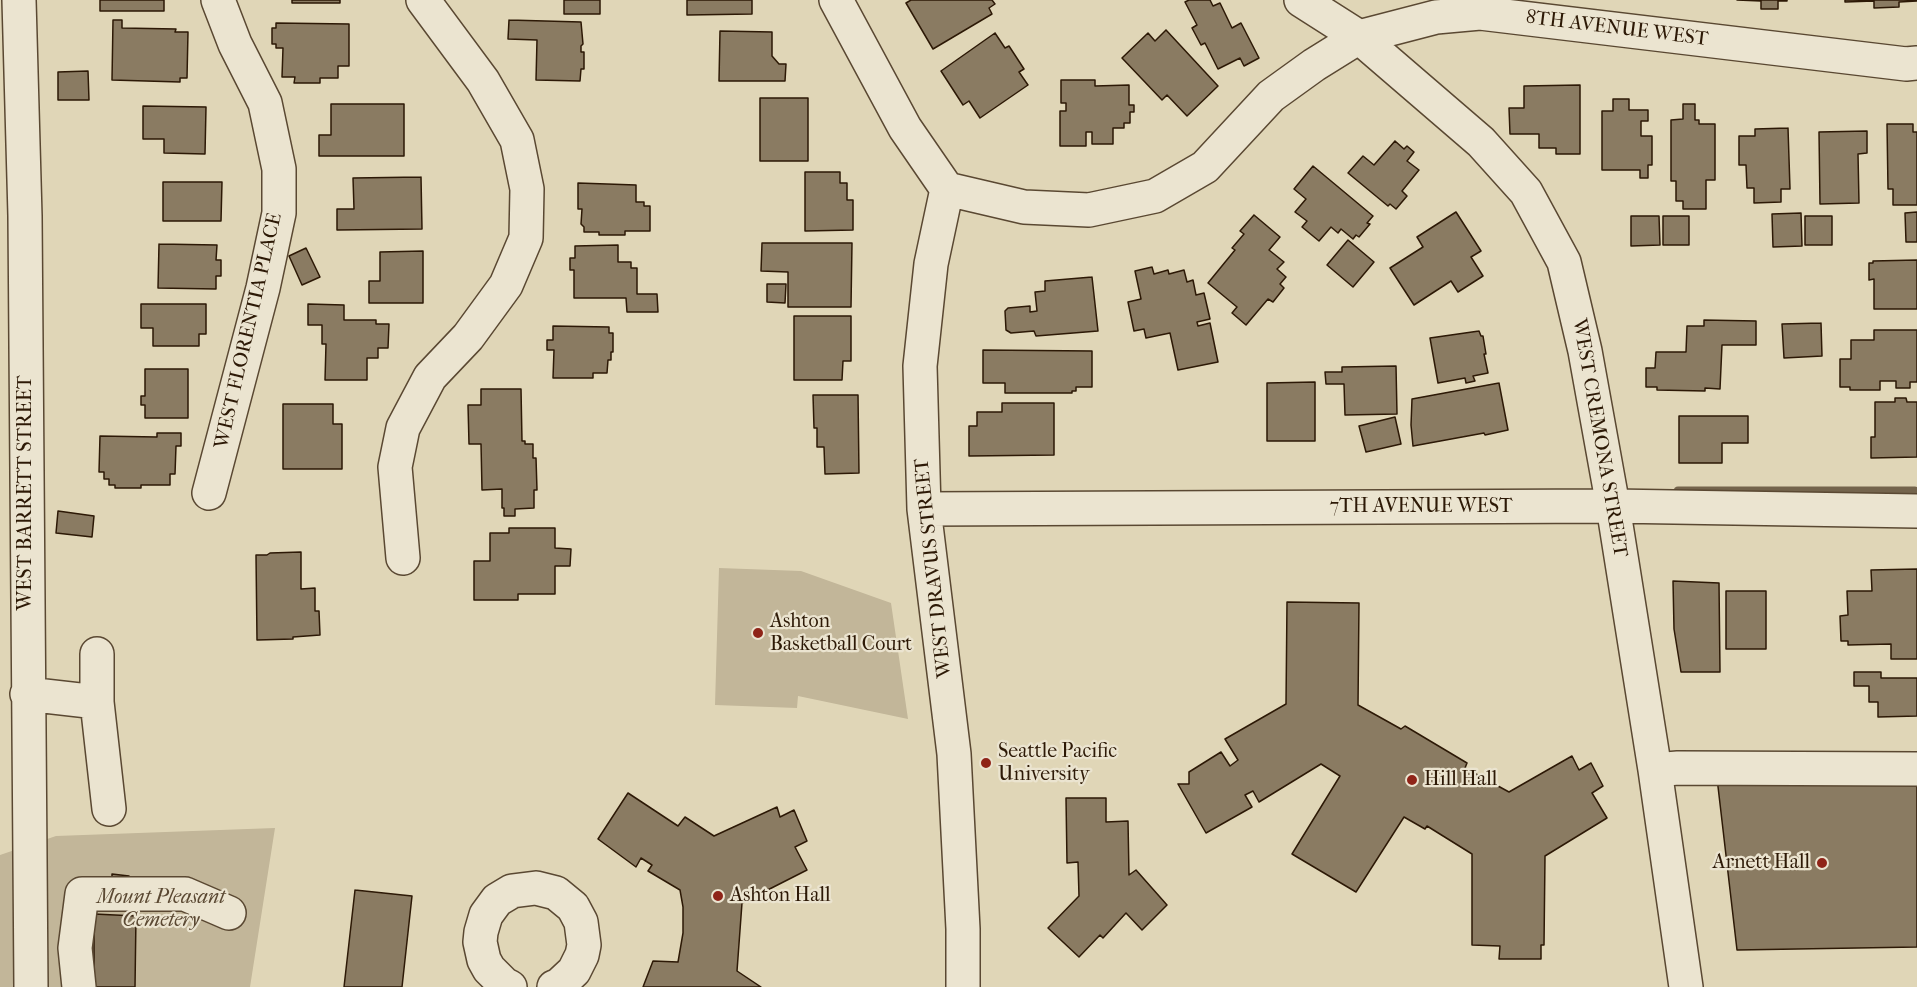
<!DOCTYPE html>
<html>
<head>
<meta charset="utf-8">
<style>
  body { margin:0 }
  canvas { display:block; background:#e0d6b7 }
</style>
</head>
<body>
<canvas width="1917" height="987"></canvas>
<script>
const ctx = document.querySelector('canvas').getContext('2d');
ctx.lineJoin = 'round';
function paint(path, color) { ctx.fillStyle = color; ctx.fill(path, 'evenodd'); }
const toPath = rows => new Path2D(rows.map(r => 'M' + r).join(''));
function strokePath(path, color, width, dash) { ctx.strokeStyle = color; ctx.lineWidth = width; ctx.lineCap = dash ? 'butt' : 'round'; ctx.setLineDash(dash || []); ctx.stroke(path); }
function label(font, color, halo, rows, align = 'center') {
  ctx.font = font + ' "IM FELL French Canon",serif'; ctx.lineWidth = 4.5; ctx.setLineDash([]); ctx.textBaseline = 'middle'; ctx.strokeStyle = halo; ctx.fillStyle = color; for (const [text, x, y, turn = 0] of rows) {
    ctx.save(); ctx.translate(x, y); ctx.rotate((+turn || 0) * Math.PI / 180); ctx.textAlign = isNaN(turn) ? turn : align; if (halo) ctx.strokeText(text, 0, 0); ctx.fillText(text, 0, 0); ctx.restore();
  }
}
paint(toPath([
  [719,568,801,571,891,603,908,719,798,696,797,708,715,705],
  [275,828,250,987,0,987,0,855,56,836]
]), '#c2b699');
strokePath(toPath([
  [1678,491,1915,491]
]), '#74644c', 9);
const building = toPath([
  [100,0,164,0,164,11,100,11,100,0],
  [292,0,340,0,340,3,292,3,292,0],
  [564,0,600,0,600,14,564,14,564,0],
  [687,0,752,0,752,14,687,15,687,0],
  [911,0,992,0,995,4,989,8,992,14,933,49,906,3,911,0],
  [1189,0,1210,0,1213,6,1220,3,1232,28,1241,23,1259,58,1244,66,1240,58,1218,69,1205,43,1201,45,1192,28,1197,25,1185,2,1189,0],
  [1737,0,1787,0,1787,1,1778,1,1778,9,1761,9,1761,1,1737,0],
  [1845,0,1917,0,1917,1,1899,2,1899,7,1874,8,1874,1,1845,2,1845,0],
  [113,20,122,20,122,28,176,29,175,32,188,32,187,78,180,78,180,82,112,80,113,20],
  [509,20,581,22,583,44,581,46,581,52,584,52,584,69,581,69,580,81,536,80,537,40,508,39,509,20],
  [276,23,349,24,349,66,338,66,338,78,320,78,320,83,294,83,295,77,282,77,283,48,276,48,276,44,272,44,272,28,276,28,276,23],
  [1166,30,1218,86,1187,116,1167,95,1162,100,1122,58,1148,33,1155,41,1166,30],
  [720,31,772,32,772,56,779,64,786,64,785,81,719,81,720,31],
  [995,33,1005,48,1009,46,1024,69,1019,72,1028,85,980,118,969,101,963,105,941,71,995,33],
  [88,71,89,100,58,100,58,72,88,71],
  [1061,80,1095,80,1095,86,1129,85,1129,105,1134,105,1134,112,1130,112,1130,123,1124,123,1124,128,1113,128,1113,144,1092,144,1092,132,1086,132,1086,146,1060,146,1060,111,1066,111,1066,103,1061,103,1061,80],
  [1580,85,1580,154,1556,154,1556,148,1539,148,1539,134,1510,134,1509,108,1524,108,1524,86,1580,85],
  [760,98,808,98,808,161,760,161,760,98],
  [1613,99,1629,99,1629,110,1648,110,1648,121,1641,121,1641,136,1652,136,1652,165,1648,165,1648,178,1640,178,1640,170,1602,170,1602,111,1613,111,1613,99],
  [331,104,404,104,404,156,319,156,319,135,331,135,331,104],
  [1683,104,1695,104,1695,120,1699,120,1699,124,1715,124,1715,180,1706,180,1706,209,1683,209,1683,201,1676,201,1676,181,1671,181,1671,120,1683,119,1683,104],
  [143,106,206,107,205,154,164,153,164,139,143,139,143,106],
  [1887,124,1913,124,1913,132,1917,132,1917,205,1893,205,1893,189,1888,189,1887,124],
  [1788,128,1790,189,1781,189,1781,202,1754,203,1754,188,1747,188,1746,165,1739,165,1739,136,1755,136,1755,129,1788,128],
  [1867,131,1867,153,1858,154,1859,203,1820,204,1819,132,1867,131],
  [1395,141,1404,149,1407,146,1414,152,1407,161,1419,170,1402,191,1407,196,1396,209,1390,204,1388,206,1348,173,1363,156,1374,165,1395,141],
  [1313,166,1373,216,1367,223,1370,224,1359,237,1356,235,1353,239,1341,229,1338,233,1331,227,1319,241,1302,227,1307,221,1295,212,1306,199,1294,189,1313,166],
  [805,172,840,172,840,183,847,183,847,200,853,200,853,230,805,231,805,172],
  [421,177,422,229,337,230,337,209,354,209,353,178,421,177],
  [163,182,222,182,221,221,163,221,163,182],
  [578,183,636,185,636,202,644,202,644,206,650,206,650,231,625,231,625,235,599,235,599,232,584,232,584,227,581,224,582,209,578,209,578,183],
  [1456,212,1481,251,1471,257,1483,276,1458,292,1451,281,1414,305,1390,268,1423,247,1417,237,1456,212],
  [1917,212,1917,242,1906,242,1905,213,1917,212],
  [1801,213,1802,246,1773,247,1772,214,1801,213],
  [1254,215,1280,237,1269,250,1284,262,1277,269,1286,277,1280,284,1284,288,1273,302,1268,299,1246,325,1232,313,1237,307,1208,283,1235,250,1232,248,1244,234,1240,231,1254,215],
  [1631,216,1659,216,1660,245,1631,246,1631,216],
  [1663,216,1689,216,1689,245,1663,245,1663,216],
  [1805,216,1832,216,1832,245,1805,245,1805,216],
  [1348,240,1374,262,1353,287,1327,265,1348,240],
  [762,243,852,243,851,307,788,307,788,272,761,271,762,243],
  [159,244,217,245,216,260,221,260,221,276,216,276,216,289,158,288,159,244],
  [618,245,618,262,631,262,631,268,637,268,637,294,657,294,658,312,627,312,626,298,574,298,574,270,570,270,570,258,575,258,575,246,618,245],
  [306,248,320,277,302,285,289,256,306,248],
  [423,251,423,303,369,303,369,281,380,281,380,252,423,251],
  [1917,260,1917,309,1874,309,1874,279,1869,280,1869,263,1873,263,1873,261,1917,260],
  [1152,267,1154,274,1168,270,1169,274,1184,270,1187,282,1193,280,1196,295,1204,293,1210,319,1197,322,1198,326,1210,323,1218,362,1178,370,1170,333,1146,338,1144,329,1134,331,1128,302,1141,299,1135,271,1152,267],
  [1092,277,1098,331,1036,336,1034,331,1011,333,1006,330,1005,311,1008,308,1030,306,1030,312,1037,311,1035,292,1045,291,1045,281,1092,277],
  [767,284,786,284,785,303,767,302,767,284],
  [141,304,206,304,206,334,199,334,199,346,153,346,153,328,141,328,141,304],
  [308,304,344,305,344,320,376,320,376,324,389,324,388,348,378,348,378,358,367,358,367,380,325,380,326,344,322,344,322,325,308,325,308,304],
  [794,316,851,316,851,361,843,361,842,380,794,380,794,316],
  [1704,320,1756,321,1756,345,1722,345,1720,389,1705,388,1705,391,1657,390,1657,387,1646,387,1646,368,1655,368,1656,352,1686,352,1687,326,1704,326,1704,320],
  [1821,323,1822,356,1784,358,1782,324,1821,323],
  [553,326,609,327,609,333,613,333,613,352,611,352,611,360,608,360,607,373,593,373,593,378,553,378,554,350,547,350,547,340,553,340,553,326],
  [1874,330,1917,330,1917,382,1910,382,1910,388,1896,388,1896,381,1880,381,1880,390,1850,390,1850,387,1840,387,1840,359,1851,359,1851,340,1874,340,1874,330],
  [1479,331,1481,336,1483,336,1486,354,1484,354,1488,373,1473,376,1475,381,1466,383,1465,378,1438,383,1430,338,1479,331],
  [983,350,1092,351,1092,387,1076,387,1076,391,1072,391,1072,393,1005,393,1005,383,983,383,983,350],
  [1396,366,1397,414,1345,415,1344,384,1326,384,1325,372,1342,372,1342,367,1396,366],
  [145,369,188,369,188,418,145,418,145,405,141,405,141,396,145,396,145,369],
  [1315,382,1315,441,1267,441,1267,383,1315,382],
  [1499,383,1508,430,1485,435,1484,433,1413,446,1411,425,1412,399,1499,383],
  [481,389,521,389,522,441,525,441,525,444,533,444,533,458,536,458,537,490,534,490,534,508,515,509,515,516,504,516,504,508,502,508,502,489,482,490,481,444,469,444,468,405,481,405,481,389],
  [813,395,858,395,859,473,825,474,824,447,817,447,817,428,814,428,813,395],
  [1895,398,1906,398,1907,402,1917,402,1917,457,1871,458,1871,437,1875,437,1875,402,1895,402,1895,398],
  [1002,403,1054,403,1054,455,969,456,969,426,977,426,977,412,1002,412,1002,403],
  [283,404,333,404,333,424,342,424,342,469,283,469,283,404],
  [1679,416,1748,416,1748,443,1722,443,1722,463,1679,463,1679,416],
  [1395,417,1401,444,1366,452,1359,426,1395,417],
  [157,433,181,433,181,446,176,446,175,474,170,474,170,485,141,485,141,488,115,488,115,485,109,485,109,479,104,479,104,472,99,472,100,436,157,437,157,433],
  [58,511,94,516,92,537,56,533,58,511],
  [509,528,555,528,555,548,571,549,570,566,555,566,555,594,518,594,518,600,474,600,474,561,490,561,490,533,509,533,509,528],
  [301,552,301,589,315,588,315,611,319,611,320,635,293,637,293,639,257,640,256,555,267,555,270,553,301,552],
  [1917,569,1917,659,1891,659,1891,644,1848,645,1848,641,1841,641,1840,616,1848,615,1847,591,1872,591,1871,570,1917,569],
  [1673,581,1719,583,1720,672,1681,672,1674,629,1673,581],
  [1726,591,1766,591,1766,649,1726,649,1726,591],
  [1287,602,1359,603,1358,705,1401,729,1405,726,1467,763,1465,768,1509,792,1572,756,1579,770,1591,763,1603,786,1592,793,1607,818,1545,856,1544,945,1541,945,1541,959,1499,959,1500,946,1472,945,1472,854,1427,826,1425,829,1404,817,1356,892,1292,854,1340,776,1321,764,1259,802,1253,791,1245,795,1252,807,1206,833,1178,784,1189,784,1189,772,1221,752,1230,766,1238,760,1225,739,1286,704,1287,602],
  [1854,672,1881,672,1881,678,1917,678,1917,716,1878,717,1878,702,1869,702,1869,686,1854,686,1854,672],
  [1717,778,1917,779,1917,947,1737,950,1717,778],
  [628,793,678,826,685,817,714,836,777,807,780,817,794,810,807,841,795,847,807,870,742,903,737,971,761,987,643,987,653,961,678,962,683,933,683,907,680,890,648,871,652,865,641,858,636,867,598,839,628,793],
  [1066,798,1106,798,1106,822,1128,821,1129,875,1136,870,1167,905,1142,930,1126,913,1103,938,1100,935,1079,957,1048,928,1079,896,1078,862,1067,863,1066,798],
  [112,874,129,876,128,887,112,886,112,874],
  [355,890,412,896,402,987,344,987,355,890],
  [94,914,136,916,135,987,94,987,94,914]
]);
paint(building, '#8a7b62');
strokePath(building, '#2d1906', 1.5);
const minor = toPath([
  [19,0,25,216,31,987],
  [836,0,905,128,947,189,931,264,920,366,924,509,954,754,963,929,963,987],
  [1301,0,1359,37,1481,142,1526,192,1564,262,1585,351,1613,506,1655,770,1686,987],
  [947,189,1024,207,1089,210,1155,196,1205,167,1271,96,1314,65,1359,37,1436,17,1480,13,1906,64,1917,63],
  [209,493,263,288,279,213,279,169,265,103,235,44,218,0],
  [924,509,1613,506,1917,511],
  [403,558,395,467,403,428,430,377,468,337,506,285,526,238,527,189,517,140,483,81,423,0],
  [97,654,97,702],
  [27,694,97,702,109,809],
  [1655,770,1678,768,1917,769],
  [79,987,75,948,82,894,185,894,229,913],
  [510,987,504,984,489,969,484,960,480,942,481,932,486,915,497,900,512,891,536,888,556,893,573,907,581,922,584,945,582,955,574,971,559,985,554,987]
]);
strokePath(minor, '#5a4832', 36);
strokePath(minor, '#ebe4d0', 33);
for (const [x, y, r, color] of [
  [758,633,6,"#8f2418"],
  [986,763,6,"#8f2418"],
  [1412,780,6,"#8f2418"],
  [1822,863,6,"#8f2418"],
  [718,896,6,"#8f2418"]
]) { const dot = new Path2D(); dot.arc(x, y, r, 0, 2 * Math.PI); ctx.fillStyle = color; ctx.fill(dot); strokePath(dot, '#ebe4d0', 2); }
label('20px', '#2d1906', '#ebe4d0', [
  ["8TH AVENUE WEST",1617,29,7],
  ["WEST FLORENTIA PLACE",249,331,-77],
  ["WEST CREMONA STREET",1599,438,80],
  ["WEST BARRETT STREET",26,493,-90],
  ["7TH AVENUE WEST",1421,507],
  ["WEST DRAVUS STREET",934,568,-96]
]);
label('20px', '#2d1906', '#ebe4d0', [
  ["Ashton",770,622],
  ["Basketball Court",770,645],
  ["Seattle Pacific",998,752],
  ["University",998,775],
  ["Hill Hall",1424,780],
  ["Arnett Hall",1810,863,"right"],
  ["Ashton Hall",730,896]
], 'left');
label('italic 20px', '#5a4832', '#ebe4d0', [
  ["Mount Pleasant",161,898],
  ["Cemetery",161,921]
]);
</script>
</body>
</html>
